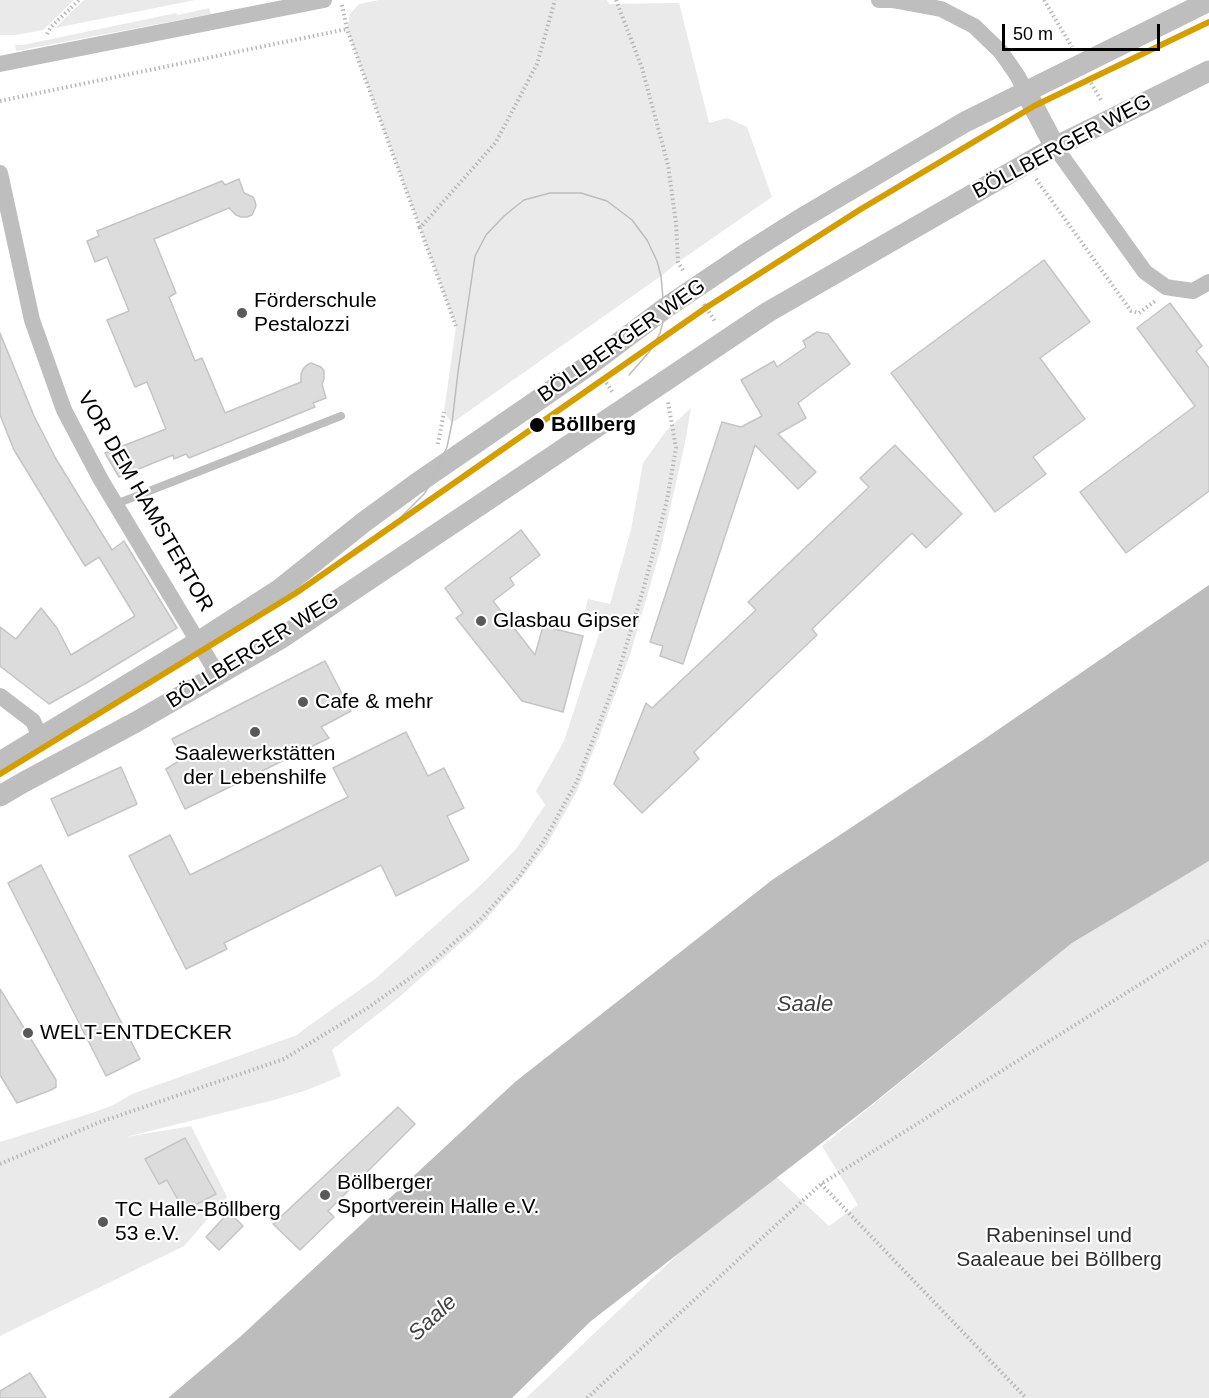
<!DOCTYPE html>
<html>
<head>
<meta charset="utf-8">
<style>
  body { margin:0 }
  #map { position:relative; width:1209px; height:1398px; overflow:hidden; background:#fff; font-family:Helvetica,sans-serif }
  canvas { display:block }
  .scale { position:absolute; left:1002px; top:24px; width:158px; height:27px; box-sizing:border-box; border:3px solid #000; border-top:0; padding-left:8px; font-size:18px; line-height:21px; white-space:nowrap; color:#000; -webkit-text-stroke:4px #fff; paint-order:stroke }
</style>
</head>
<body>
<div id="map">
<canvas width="1209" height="1398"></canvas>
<div class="scale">50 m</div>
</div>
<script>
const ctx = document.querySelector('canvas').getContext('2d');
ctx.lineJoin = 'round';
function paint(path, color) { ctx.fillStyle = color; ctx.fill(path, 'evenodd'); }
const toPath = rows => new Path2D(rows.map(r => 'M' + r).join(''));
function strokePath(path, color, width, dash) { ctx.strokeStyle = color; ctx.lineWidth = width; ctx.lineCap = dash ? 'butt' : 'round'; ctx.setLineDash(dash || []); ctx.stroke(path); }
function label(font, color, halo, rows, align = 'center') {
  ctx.font = font + ' Helvetica,sans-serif'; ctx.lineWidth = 4.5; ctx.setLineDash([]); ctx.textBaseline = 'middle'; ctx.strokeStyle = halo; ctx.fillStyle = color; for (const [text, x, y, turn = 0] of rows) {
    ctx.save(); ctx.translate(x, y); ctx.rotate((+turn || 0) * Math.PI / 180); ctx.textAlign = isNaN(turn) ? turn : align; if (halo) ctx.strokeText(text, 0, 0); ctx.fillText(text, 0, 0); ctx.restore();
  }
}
paint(toPath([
  [0,0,74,0,43,30,16,35,0,35],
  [84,0,195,0,55,28],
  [379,0,607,0,609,4,679,3,709,123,727,118,747,127,772,197,678,262,661,276,452,423,444,412,456,326,347,29,350,14,359,4],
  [209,8,211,14,16,51,15,45,23,45,176,13,178,15],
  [691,408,685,443,661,548,630,655,599,737,577,791,547,845,516,885,482,924,397,999,332,1050,341,1076,307,1090,274,1100,126,1137,191,1126,227,1197,184,1246,0,1336,0,1142,95,1112,113,1105,132,1094,297,1035,307,1027,375,979,483,883,516,849,545,805,536,791,564,741,601,628,582,622,588,599,610,604,631,530,643,463,666,431],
  [1209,861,1209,1398,526,1398,768,1169,829,1226,858,1205,822,1146,1072,943]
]), '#eaeaea');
paint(toPath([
  [1209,585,1209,861,1072,943,871,1105,591,1321,512,1398,168,1398,241,1336,515,1082,772,880,983,740]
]), '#bcbcbc');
const building = toPath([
  [239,179,244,193,253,197,255,201,256,206,252,215,247,217,241,217,236,215,229,208,154,239,176,293,169,297,195,361,202,358,225,413,301,382,301,374,303,369,307,365,311,363,321,367,324,371,324,379,322,384,326,398,313,403,315,407,189,458,186,454,174,459,173,455,119,477,105,453,166,429,147,382,135,387,107,320,129,311,107,257,95,262,87,241,99,236,97,231,222,181,225,185,239,179],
  [1044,260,1090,322,1040,358,1085,419,1033,457,1046,474,995,512,891,373,1044,260],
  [1170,303,1202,346,1196,351,1209,368,1209,491,1126,553,1080,492,1195,406,1137,328,1170,303],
  [817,332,828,334,850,364,798,403,806,418,778,434,816,472,798,489,755,445,683,664,660,656,663,646,650,642,722,422,741,427,762,416,741,380,774,361,777,367,806,347,803,341,817,332],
  [0,333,34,416,56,459,112,550,124,541,177,628,88,682,49,704,0,666,0,627,16,639,41,608,57,628,71,655,135,616,99,557,85,566,14,450,0,415,0,333],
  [895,445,962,514,926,548,912,533,812,629,817,635,694,752,699,759,642,813,614,784,646,703,652,708,756,610,748,602,869,487,860,478,895,445],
  [521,530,540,555,510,578,514,585,493,601,535,655,543,626,583,636,563,712,522,701,456,618,463,613,445,588,521,530],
  [325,661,351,711,321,727,329,738,185,809,166,769,182,759,172,739,325,661],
  [406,732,428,776,444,768,464,808,447,816,469,860,396,896,381,865,224,943,227,949,186,969,129,856,170,835,190,875,348,797,333,768,406,732],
  [121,767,137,804,68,836,51,799,121,767],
  [41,865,140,1059,106,1076,8,883,41,865],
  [0,989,56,1080,56,1087,51,1090,17,1103,0,1075,0,989],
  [398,1107,415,1124,328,1211,334,1217,300,1250,273,1224,398,1107],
  [185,1138,216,1194,184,1211,167,1180,159,1184,145,1159,185,1138],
  [229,1212,243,1226,219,1250,206,1237,229,1212],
  [30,1373,46,1398,0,1398,0,1391,30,1373]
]);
paint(building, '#dcdcdc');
strokePath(building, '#c5c5c5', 1.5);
strokePath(toPath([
  [616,0,642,68,668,165,676,223,678,262,684,272],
  [1044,0,1072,47],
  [342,5,347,29,420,228],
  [47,34,51,27,79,0],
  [1091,83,1102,102],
  [0,101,347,29],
  [1036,179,1131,311,1139,313,1155,301],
  [704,304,716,323],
  [456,326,420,228,496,142,537,64,555,0],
  [604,379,613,393],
  [438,444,444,412],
  [0,1164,100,1122,284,1059,366,1009,430,964,481,919,519,877,544,841,577,781,615,683,644,587,667,500,676,448,668,402],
  [821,1184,1026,1398],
  [587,1398,821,1184,1209,941]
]), '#b8b8b8', 4, [1.5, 3]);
strokePath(toPath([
  [116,504,341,416]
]), '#bebebe', 8);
strokePath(toPath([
  [879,0,892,0,941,9,974,26,1001,52,1017,75,1026,92],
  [0,64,324,0],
  [1055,147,1145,272,1166,287,1172,288,1193,291,1209,282],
  [0,173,32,320,64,410,101,480,218,675],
  [0,696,33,721,40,737]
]), '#bebebe', 16);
strokePath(toPath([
  [1026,92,1055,147],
  [0,762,198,642,280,589,364,522,416,484,592,363,664,309,750,251,799,220,965,122,1209,1],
  [0,796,24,782,136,722,280,639,768,312,1055,147,1209,71]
]), '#bebebe', 21);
strokePath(toPath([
  [388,530,424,494,431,483,447,447,452,423,458,372,475,256,486,235,504,216,524,200,550,193,581,193,607,201,632,220,647,240,657,261,661,276,664,309,663,322,660,333,650,351,629,375]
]), '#bdbdbd', 1.5);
strokePath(toPath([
  [0,774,296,593,707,307,861,209,1034,106,1209,22]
]), '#d59e00', 6);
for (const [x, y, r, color] of [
  [242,313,6,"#595959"],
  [537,425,8,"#000"],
  [481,621,6,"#595959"],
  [303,702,6,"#595959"],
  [255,732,6,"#595959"],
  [28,1033,6,"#595959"],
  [325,1195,6,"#595959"],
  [103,1222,6,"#595959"]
]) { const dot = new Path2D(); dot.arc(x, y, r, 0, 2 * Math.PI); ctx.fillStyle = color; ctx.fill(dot); strokePath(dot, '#fff', 2); }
label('21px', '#000', '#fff', [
  ["BÖLLBERGER WEG",1062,147,-28],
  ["BÖLLBERGER WEG",622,341,-35],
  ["VOR DEM HAMSTERTOR",145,502,60],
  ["BÖLLBERGER WEG",253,651,-32]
]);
label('21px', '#000', '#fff', [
  ["Förderschule",254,301],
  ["Pestalozzi",254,325],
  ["Glasbau Gipser",493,621],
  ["Cafe & mehr",315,702],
  ["Saalewerkstätten",255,754,"center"],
  ["der Lebenshilfe",255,778,"center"],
  ["WELT-ENTDECKER",40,1033],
  ["Böllberger",337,1183],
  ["Sportverein Halle e.V.",337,1207],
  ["TC Halle-Böllberg",115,1210],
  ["53 e.V.",115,1234]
], 'left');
label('bold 21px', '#000', '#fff', [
  ["Böllberg",551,425]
], 'left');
label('21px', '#2f2f2f', '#fff', [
  ["Rabeninsel und",1059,1236],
  ["Saaleaue bei Böllberg",1059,1260]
]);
label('italic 22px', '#404040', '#fff', [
  ["Saale",805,1005],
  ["Saale",433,1318,-43]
]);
</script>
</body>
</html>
